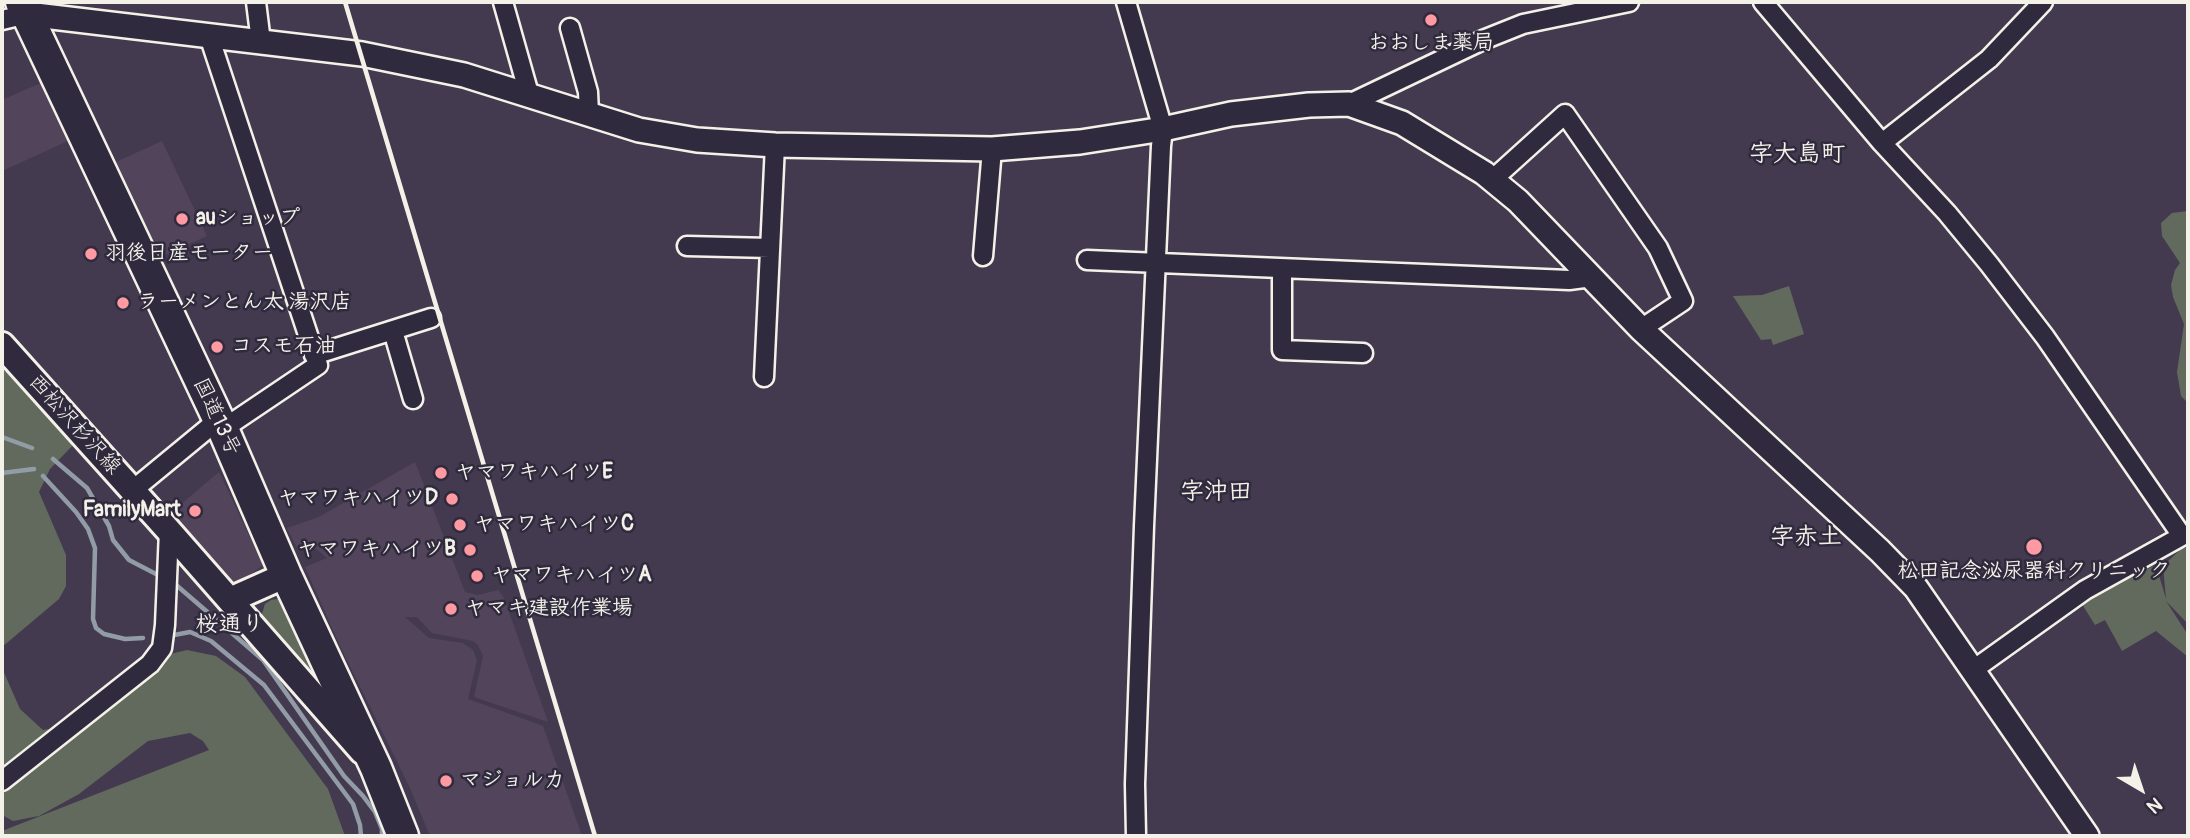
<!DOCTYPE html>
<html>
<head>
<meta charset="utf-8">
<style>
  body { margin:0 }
  #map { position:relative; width:2190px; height:838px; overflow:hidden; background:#443a4f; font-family:Pangolin,sans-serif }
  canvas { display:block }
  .frame { position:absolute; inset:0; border:4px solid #f4f1e8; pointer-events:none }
  .north { position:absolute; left:2106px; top:754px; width:70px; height:70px; -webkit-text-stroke:5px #2f2a3d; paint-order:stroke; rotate:141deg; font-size:19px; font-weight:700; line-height:28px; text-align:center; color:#f4f1e8 }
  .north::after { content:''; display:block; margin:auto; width:24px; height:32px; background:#f4f1e8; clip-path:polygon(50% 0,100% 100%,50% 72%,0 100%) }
</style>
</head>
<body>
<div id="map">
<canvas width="2190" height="838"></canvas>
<div class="frame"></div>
<div class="north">N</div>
</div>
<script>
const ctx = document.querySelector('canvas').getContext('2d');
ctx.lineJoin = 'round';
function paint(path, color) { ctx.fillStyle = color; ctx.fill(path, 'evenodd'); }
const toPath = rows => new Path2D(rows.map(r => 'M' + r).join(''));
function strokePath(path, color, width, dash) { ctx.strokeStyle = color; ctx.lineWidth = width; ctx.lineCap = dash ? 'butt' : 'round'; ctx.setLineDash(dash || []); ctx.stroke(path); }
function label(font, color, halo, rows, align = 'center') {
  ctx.font = font + ' Pangolin,"Klee One",sans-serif'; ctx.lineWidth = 5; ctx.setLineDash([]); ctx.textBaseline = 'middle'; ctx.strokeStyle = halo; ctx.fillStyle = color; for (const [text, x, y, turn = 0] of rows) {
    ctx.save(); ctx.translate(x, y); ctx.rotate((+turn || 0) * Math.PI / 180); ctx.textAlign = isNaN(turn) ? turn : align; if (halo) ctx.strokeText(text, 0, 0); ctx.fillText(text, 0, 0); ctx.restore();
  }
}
paint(toPath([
  [41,83,68,141,2,171,2,100],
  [162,141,207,236,161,257,116,162],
  [415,462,465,592,478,595,498,590,504,598,548,722,474,697,483,656,478,645,473,641,432,633,417,617,405,617,429,638,463,643,473,650,477,660,468,699,543,726,582,836,430,836,410,788,340,646,305,567,327,558,315,548,297,548,287,528,319,517],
  [219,472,263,565,229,589,167,516]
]), '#52455b');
paint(toPath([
  [2188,211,2188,403,2181,396,2177,372,2184,324,2173,297,2171,285,2175,270,2180,263,2162,236,2161,223,2172,213],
  [1789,286,1804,334,1773,345,1771,339,1761,340,1733,296,1762,295],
  [2,359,76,442,50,469,39,492,66,555,66,586,59,599,2,647],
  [2182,548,2188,548,2188,624,2166,601,2188,635,2188,657,2156,631,2122,651,2105,620,2095,625,2080,601,2156,565,2166,599,2163,566],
  [283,598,315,661,311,668,303,667,261,617,265,604,271,600],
  [187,650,216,656,245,677,328,789,345,836,2,836,2,831,209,750,203,741,190,733,148,741,79,794,39,816,13,821,2,815,2,668,20,709,43,730,89,722,162,656]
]), '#616a5d');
strokePath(toPath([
  [2,437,32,448],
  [53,459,87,488,109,526,113,540,129,560,156,574],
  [2,473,34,469],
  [43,476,76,512,88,529,95,548,93,619,96,628,104,634,125,639,143,638],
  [175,584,263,660,344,776,363,796,375,812,382,829,382,836],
  [169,636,190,632,211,641,264,685,353,804,360,825,361,836]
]), '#929ca7', 4.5);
const minor = toPath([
  [256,2,261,42],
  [503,2,529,94],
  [1126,2,1163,129,1161,146,1144,526,1135,784,1136,836],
  [1763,2,1882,143,1947,213,1989,264,2045,337,2182,536,2085,590,1973,670],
  [2,20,27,14],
  [570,28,588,92,589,114],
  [209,36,318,365,223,429],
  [1349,104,1483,40,1523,24,1629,2],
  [1882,143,1989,59,2043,2],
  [1492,180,1565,114,1658,248,1683,301,1641,329],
  [687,246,770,248],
  [983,256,992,149],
  [1087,260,1569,280,1592,277],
  [1282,269,1282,350,1363,353],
  [393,331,413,399],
  [314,355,431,318],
  [764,377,775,145],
  [133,490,218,420],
  [2,781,150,664,162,648,165,625,169,531]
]);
const tertiary = toPath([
  [27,14,362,54,464,75,639,130,697,140,775,145,992,149,1080,142,1163,129,1231,114,1309,105,1349,104,1402,123,1484,173,1518,201,1641,329,1880,551,1916,588,2087,836]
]);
const secondary = toPath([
  [2,345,169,531,362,751],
  [230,600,286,575]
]);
const trunk = toPath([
  [21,2,223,429,286,575,376,768,403,836]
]);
strokePath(minor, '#f4f1e8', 23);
strokePath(tertiary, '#f4f1e8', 28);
strokePath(secondary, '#f4f1e8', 30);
strokePath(trunk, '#f4f1e8', 35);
strokePath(minor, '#2f2a3d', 18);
strokePath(tertiary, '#2f2a3d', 23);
strokePath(secondary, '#2f2a3d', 24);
strokePath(trunk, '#2f2a3d', 30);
strokePath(toPath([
  [345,2,595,836]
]), '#f4f1e8', 4.5);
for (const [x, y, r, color] of [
  [1431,20,7,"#ff9aa2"],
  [182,219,7,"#ff9aa2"],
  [91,254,7,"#ff9aa2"],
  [123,303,7,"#ff9aa2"],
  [217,347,7,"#ff9aa2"],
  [441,473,7,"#ff9aa2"],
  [452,499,7,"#ff9aa2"],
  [195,511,7,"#ff9aa2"],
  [460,525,7,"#ff9aa2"],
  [2034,547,9,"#ff9aa2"],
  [470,550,7,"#ff9aa2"],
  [477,576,7,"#ff9aa2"],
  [451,609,7,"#ff9aa2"],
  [446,781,7,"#ff9aa2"]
]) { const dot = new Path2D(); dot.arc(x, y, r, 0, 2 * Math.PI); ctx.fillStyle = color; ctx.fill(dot); strokePath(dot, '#2f2a3d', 2.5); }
label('bold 21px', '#f4f1e8', '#2f2a3d', [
  ["おおしま薬局",1431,44,"center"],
  ["auショップ",196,219],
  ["羽後日産モーター",105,254],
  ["ラーメンとん太 湯沢店",137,303],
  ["コスモ石油",231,347],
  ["ヤマワキハイツE",455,473],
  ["ヤマワキハイツD",438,499,"right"],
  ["FamilyMart",181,511,"right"],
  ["ヤマワキハイツC",474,525],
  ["ヤマワキハイツB",456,550,"right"],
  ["松田記念泌尿器科クリニック",2034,572,"center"],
  ["ヤマワキハイツA",491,576],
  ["ヤマキ建設作業場",465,609],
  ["マジョルカ",460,781]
], 'left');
label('21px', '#f4f1e8', '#2f2a3d', [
  ["国道13号",216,417,65],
  ["西松沢杉沢線",74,425,48]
]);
label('bold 23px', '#f4f1e8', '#2f2a3d', [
  ["桜通り",230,625]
]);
label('bold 24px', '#f4f1e8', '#2f2a3d', [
  ["字大島町",1797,155],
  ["字沖田",1216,493],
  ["字赤土",1806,538]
]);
</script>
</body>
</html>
